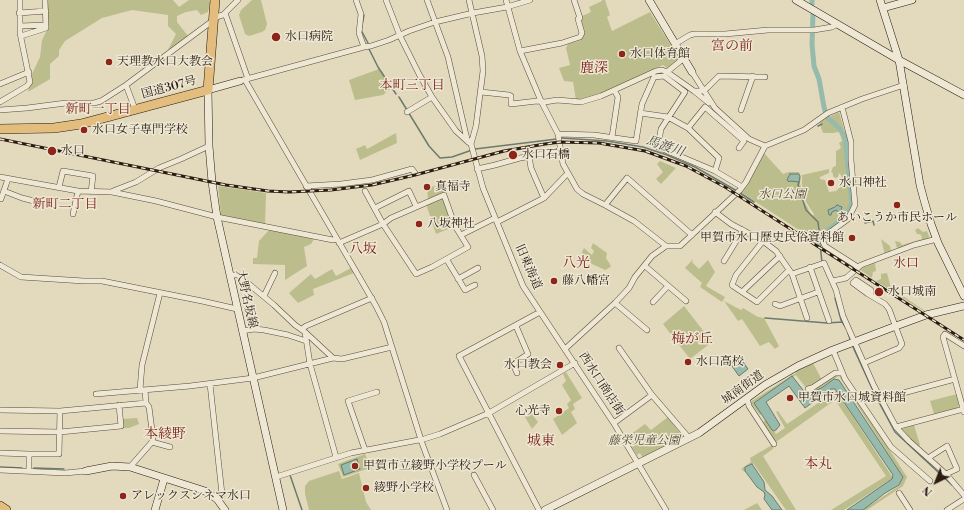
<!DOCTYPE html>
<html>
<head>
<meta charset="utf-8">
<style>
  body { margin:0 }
  #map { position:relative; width:964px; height:510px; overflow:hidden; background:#e3dabd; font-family:"Libre Bodoni",serif }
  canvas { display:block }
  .north { position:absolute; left:916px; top:462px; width:40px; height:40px; -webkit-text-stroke:3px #ede7d4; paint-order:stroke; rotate:223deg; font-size:11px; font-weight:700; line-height:16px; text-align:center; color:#2b1b10 }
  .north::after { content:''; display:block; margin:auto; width:14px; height:18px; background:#2b1b10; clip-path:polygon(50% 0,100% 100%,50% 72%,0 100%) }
</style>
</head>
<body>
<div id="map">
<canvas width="964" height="510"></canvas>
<div class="north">N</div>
</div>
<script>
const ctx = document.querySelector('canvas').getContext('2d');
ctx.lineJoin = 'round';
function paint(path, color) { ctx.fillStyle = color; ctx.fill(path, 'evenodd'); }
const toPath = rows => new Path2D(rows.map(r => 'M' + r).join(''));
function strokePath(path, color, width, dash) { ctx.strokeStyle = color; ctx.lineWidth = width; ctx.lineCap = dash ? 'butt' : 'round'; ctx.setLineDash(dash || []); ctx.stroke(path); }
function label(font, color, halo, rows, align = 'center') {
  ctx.font = font + ' "Libre Bodoni","Noto Serif JP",serif'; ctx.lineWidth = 3; ctx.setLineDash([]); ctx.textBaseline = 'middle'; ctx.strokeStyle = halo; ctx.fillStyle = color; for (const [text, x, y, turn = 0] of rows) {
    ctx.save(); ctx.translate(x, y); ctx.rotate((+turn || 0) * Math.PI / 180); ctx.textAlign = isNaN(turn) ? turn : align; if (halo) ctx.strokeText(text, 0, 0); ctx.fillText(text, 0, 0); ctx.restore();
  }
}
paint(toPath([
  [47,0,173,0,179,7,189,0,209,0,210,2,208,12,201,15,197,10,186,12,177,16,177,22,188,36,167,52,176,34,168,26,168,15,132,10,102,18,65,41,59,50,59,56,50,64,50,79,28,92,31,83,32,74,40,57,42,40,48,28],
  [252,0,261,0,267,24,265,30,262,32,249,36,245,34,239,15,241,10],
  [602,0,605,0,610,15,607,17,612,31,650,12,680,60,668,69,663,65,597,97,576,100,573,82,564,81,559,68,570,65,566,48,568,44,579,41,584,35,580,22,582,20,580,17,591,12,589,7,602,1],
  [379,69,392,87,383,95,355,100,349,80],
  [839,112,846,136,853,206,845,219,822,238,819,243,739,191,764,153,783,174,789,172,799,172,801,178,800,183,804,202,808,208,810,215,813,216,814,214,806,202,802,185,802,175,829,169,829,173,820,177,820,179,825,180,829,192,836,191,842,185,842,179,841,175,839,173,838,177,835,178,833,176,833,173,831,172,833,167,836,166,836,151,841,148,839,143,842,141,839,132,833,133,823,133,821,128,820,121],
  [396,133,397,143,360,160,356,149,365,145,367,149],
  [660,161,676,168,661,184,656,179,663,172,657,164],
  [447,185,447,192,428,200,427,187],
  [218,186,266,193,265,225,221,215],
  [444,198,453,227,436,234,426,204],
  [918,228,923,232,927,231,930,239,915,242,899,249,897,248,895,241,900,242,902,245,922,239,921,235,919,234,917,234,915,230],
  [270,229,314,239,311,244,304,247,307,266,285,280,285,265,253,264,253,258,257,258,259,241],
  [881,239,890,246,891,252,885,255],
  [593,243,607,253,606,258,611,266,609,268,605,270,592,264,583,256,582,252,584,248,592,255,594,251,591,248],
  [693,259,693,260,692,262,699,269,708,260,715,272,706,286,725,297,722,302,700,287,702,283,685,268],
  [875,263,876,271,873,272,872,278,859,269],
  [351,268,354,273,313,289,314,295,298,303,289,293,311,274,315,279,332,269,336,276],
  [887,273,891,288,925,311,925,312,876,281,881,279,881,274],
  [724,301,741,310,743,308,758,317,764,318,779,346,775,349,769,342,760,346,742,319,738,321],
  [684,306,712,342,690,359,663,324],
  [813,363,823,382,840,373,907,477,903,486,867,510,862,510,899,486,903,477,839,376,811,394,796,375,755,402,762,413,760,415,750,402,796,373,795,371],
  [566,372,582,398,573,404,575,409,571,412,577,423,562,435,553,419,569,408,567,404,571,400,562,385,566,381,563,374],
  [836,391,893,478,844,510,831,510,886,476,835,400,776,442,763,422,766,419,776,434,785,428,776,412,778,411,787,424],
  [957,394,960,404,957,408,934,414,930,401],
  [531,413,538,422,532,429,525,417],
  [668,417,683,437,643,458,640,453,637,455,627,439,627,437,645,424,651,430],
  [137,418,139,424,129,428,123,428,122,419],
  [914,425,920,445,918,447,902,432,902,429],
  [772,445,773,449,763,456,796,510,786,510,753,463,745,472,741,469,751,462,750,458],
  [365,454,372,469,370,470,370,468,343,477,338,464],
  [339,471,342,479,359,473,366,502,371,510,309,510,305,494,305,486,309,481],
  [757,503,762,510,744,510]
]), '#bcbd8c');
const water = toPath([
  [790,174,799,174,800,176,799,182,790,181,789,182,787,180,790,174],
  [837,205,842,207,840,213,836,210,832,212,831,215,829,215,828,210,835,207,837,205],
  [739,356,748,369,739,376,729,362,739,356],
  [792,376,807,395,823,387,834,379,839,380,903,477,899,485,885,493,863,510,847,510,892,479,893,475,835,389,831,389,805,408,789,386,766,402,780,425,776,430,774,431,772,430,754,403,792,376],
  [357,459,360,469,344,475,341,465,357,459],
  [752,464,764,482,765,490,772,496,782,510,772,510,764,499,765,495,764,492,757,487,745,471,745,467,752,464]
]);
paint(water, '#96bbac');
strokePath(water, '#6b7b6e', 1);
strokePath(toPath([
  [364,15,361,30,368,43],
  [369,49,378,67,396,94],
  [399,97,429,146,440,158,452,157,475,149,557,139],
  [829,120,830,120],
  [818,126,822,124],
  [561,138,607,141,643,147,667,155,695,167,737,191],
  [799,182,798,185,806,210,818,222,819,230,824,236],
  [740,193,754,202],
  [865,223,873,221,874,225],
  [820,243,822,263],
  [835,298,841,320,846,328],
  [765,318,827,323,842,322],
  [848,333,850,339],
  [853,347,875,395,895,432,952,485],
  [0,467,22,468],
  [34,468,64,469],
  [290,475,302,510]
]), '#6b7b6e', 1.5);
strokePath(toPath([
  [812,0,812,4],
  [813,14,812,44,814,66,819,79,824,107,827,117,840,129,845,137,852,203,845,217,828,230,821,238,820,243]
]), '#96bbac', 5);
const street = toPath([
  [356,0,361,14,359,33,364,47],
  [386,0,400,36,419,74,432,97,456,131,467,141],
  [427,0,448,57,466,135,468,142,471,144,483,188,523,286,613,422,666,510],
  [469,0,482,56,483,71,476,126,471,144],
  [506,0,520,51,541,101,558,134,563,164,577,189,583,194,605,205,634,221,666,246,680,246,740,190,746,182,765,146,804,130,828,113,862,99,904,85],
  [19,13,46,11],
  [225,13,248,79],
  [20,26,46,25],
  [21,36,46,28,45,0],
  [675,44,690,35,694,34,725,34,768,30,814,30,832,27,837,24],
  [520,51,562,43,580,37,582,33,578,19,580,18,574,0],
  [667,72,684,58],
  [692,72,715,108,749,139,765,146],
  [243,80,364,47,371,46,389,40,409,31,435,22,473,13,507,7,530,0],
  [245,80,376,306,384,322,422,443,447,510],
  [0,84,29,72],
  [126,85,135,109],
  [694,91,709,103],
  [481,92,509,95,511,96,511,104,537,101,545,102,557,100,581,102,601,96,656,71,662,70,667,72,694,91,703,91,707,88,719,76,765,77],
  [0,102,27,86,30,82,20,33,20,0],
  [842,107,851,142,851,160,855,205,848,219,829,233,824,238,823,242,825,246,858,267],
  [0,110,27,108,66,103,94,103,101,101,126,85,219,16,223,15,238,0],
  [741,110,753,76],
  [407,112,432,97],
  [640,113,668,117,688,128,719,158,715,171],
  [688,128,705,107,744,141,739,148],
  [558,134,594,135,636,141,642,104,654,77,664,76,685,92,661,129,658,147,715,171,742,187],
  [612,137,618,97,614,90],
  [529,156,531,168,544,198],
  [477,169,495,165,520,158,561,151],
  [0,177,78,191,112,192,156,201,217,217,333,240,337,239],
  [306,186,341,184,372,180,412,169,415,173],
  [59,187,63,171,93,176,91,192],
  [4,191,22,198,42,203],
  [113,191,136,182,159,168,181,159,209,146],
  [1,199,8,179],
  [605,205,627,178,692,235],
  [375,208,409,191,416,206],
  [715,212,731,224,763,241,776,251,792,274,807,318],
  [73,214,78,191],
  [497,222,544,198,568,173],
  [461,235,495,218],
  [763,241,736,275,732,285,733,286,757,302,789,270],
  [339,243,383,224,391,218,444,195,455,226,468,247,432,267,416,274,383,224,365,191],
  [447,260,465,290,475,285],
  [724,261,743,230],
  [0,265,21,277,84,281,102,281,202,301,237,309],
  [645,266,686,301],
  [810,267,829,321],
  [792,274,824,263,836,290,843,316,874,386,896,427,909,441,946,474,964,495],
  [230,275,238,275,274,305,295,325,305,332,310,364,336,457],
  [458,279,478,268],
  [833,281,846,278,861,265,914,245,937,239],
  [742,292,780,256],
  [264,296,275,273],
  [653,302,668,286],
  [615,303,647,330],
  [775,304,780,306,818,292],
  [516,326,528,354,513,364,517,373],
  [302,329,306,326,372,298],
  [242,331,254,329,264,330,288,335,306,341],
  [305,332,333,358],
  [964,346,945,334,943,337,964,412],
  [619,348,652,395,689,438],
  [565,349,615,303,629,288,635,277,652,256,666,246],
  [833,350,845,379,891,447,930,481],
  [864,363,899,348,902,344,889,309,885,304,868,294,853,283,856,280,871,290,871,295],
  [210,384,222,494],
  [808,389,812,388,835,373,842,373],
  [140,390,142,365,160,293],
  [145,390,146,403],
  [96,394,190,386,253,378,333,358,342,359,392,347],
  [747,398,749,406,774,444],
  [881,399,955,379],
  [0,410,60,411,146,403,149,407,153,438,152,442,130,467],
  [614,423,652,395],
  [896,427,964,409],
  [0,431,60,432,121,426,119,405],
  [152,442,170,447],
  [365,450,348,401,377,392],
  [0,453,29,454,29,471],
  [29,454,59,454,60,411],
  [928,458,947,446,957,469,946,474],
  [0,470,65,473,86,471],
  [474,475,493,510],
  [276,477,351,453,424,439,440,434,489,413,575,363],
  [899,493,910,510],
  [539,510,459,356,540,312],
  [947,510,964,499]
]);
const secondary = toPath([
  [649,0,692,72],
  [796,0,899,60,964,95],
  [880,0,899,60,920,185,924,200,931,224,938,243,964,296],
  [883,8,912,0],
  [240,81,208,90,209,146,212,182,217,217,230,275,283,510],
  [86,471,112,466,130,467,205,491,217,499,225,510],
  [155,510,164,479],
  [545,510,699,433,765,385,798,366,833,350,896,326,926,315,964,306]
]);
const highway = toPath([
  [0,129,54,128,81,124,208,90,215,0],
  [0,506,6,510]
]);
strokePath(street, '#594b3b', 6);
strokePath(secondary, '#2b1b10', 8);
strokePath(highway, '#2b1b10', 10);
strokePath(street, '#ede7d4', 5);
strokePath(secondary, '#ede7d4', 7);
strokePath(highway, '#e2bd7e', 9);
const rail = toPath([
  [0,139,226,185,268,191,289,192,331,190,372,185,415,175,504,151,545,144,560,142,599,143,645,151,686,166,725,187,964,340]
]);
strokePath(rail, '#2b1b10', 3);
strokePath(rail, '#ede7d4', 1.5, [4.5]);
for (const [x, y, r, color] of [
  [276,37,5,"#8f2418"],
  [622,54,4,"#8f2418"],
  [109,62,4,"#8f2418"],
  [84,130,4,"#8f2418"],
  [52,151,5,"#8f2418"],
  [513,155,5,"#8f2418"],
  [831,183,4,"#8f2418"],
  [427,187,4,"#8f2418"],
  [897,205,4,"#8f2418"],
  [419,224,4,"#8f2418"],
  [852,238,4,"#8f2418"],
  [554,281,4,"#8f2418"],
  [879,292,5,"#8f2418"],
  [688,362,4,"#8f2418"],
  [560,365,4,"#8f2418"],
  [790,398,4,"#8f2418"],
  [559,411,4,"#8f2418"],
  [355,466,4,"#8f2418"],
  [366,488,4,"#8f2418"],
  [123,496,4,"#8f2418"]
]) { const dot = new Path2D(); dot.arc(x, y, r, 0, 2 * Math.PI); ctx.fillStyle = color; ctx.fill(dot); strokePath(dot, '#ede7d4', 1.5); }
label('12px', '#2b1b10', '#ede7d4', [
  ["水口病院",285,37],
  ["水口体育館",630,54],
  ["天理教水口大教会",117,62],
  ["水口女子専門学校",92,130],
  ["水口",61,151],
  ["水口石橋",522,155],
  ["水口神社",839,183],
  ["真福寺",435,187],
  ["あいこうか市民ホール",897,218,"center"],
  ["八坂神社",427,224],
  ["甲賀市水口歴史民俗資料館",844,238,"right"],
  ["藤八幡宮",562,281],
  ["水口城南",888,292],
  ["水口高校",696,362],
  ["水口教会",552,365,"right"],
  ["甲賀市水口城資料館",798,398],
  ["心光寺",551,411,"right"],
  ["甲賀市立綾野小学校プール",363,466],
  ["綾野小学校",374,488],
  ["アレックスシネマ水口",131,496]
], 'left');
label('12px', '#2b1b10', '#ede7d4', [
  ["国道307号",169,88,-15],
  ["旧東海道",528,267,66],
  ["大野名坂線",246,299,77],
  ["西水口商店街",601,384,57],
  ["城南街道",743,388,-36]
]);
label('italic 12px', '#564c35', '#ede7d4', [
  ["水口公園",782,195],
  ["藤栄児童公園",644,441]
]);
label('13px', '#7a1f14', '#ede7d4', [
  ["本町三丁目",412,86],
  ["新町一丁目",98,110],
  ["新町二丁目",65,205],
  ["水口",906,264]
]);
label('italic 13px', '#4b4b3f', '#ede7d4', [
  ["馬渡川",665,147,19]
]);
label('14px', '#7a1f14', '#ede7d4', [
  ["宮の前",732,47],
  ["鹿深",594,69],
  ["八坂",363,250],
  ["八光",576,264],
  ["梅が丘",692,340],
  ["本綾野",165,435],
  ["城東",541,442],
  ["本丸",818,465]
]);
</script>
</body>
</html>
